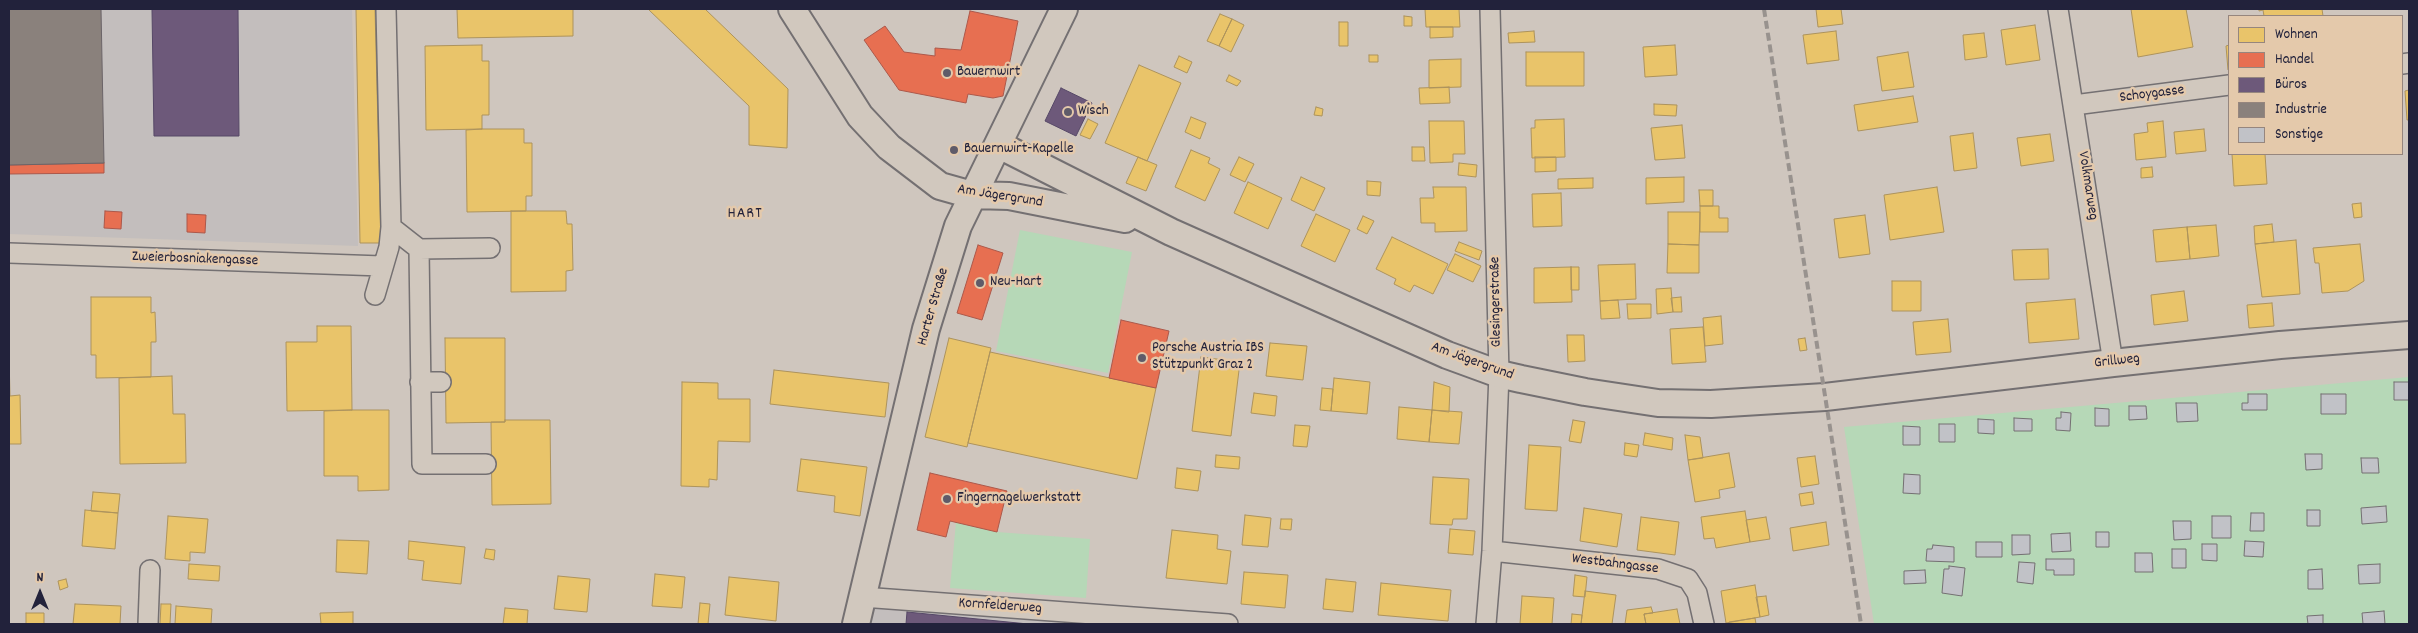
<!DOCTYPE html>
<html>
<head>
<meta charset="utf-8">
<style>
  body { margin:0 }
  #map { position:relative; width:2418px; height:633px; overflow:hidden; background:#cfc6be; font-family:Dekko,sans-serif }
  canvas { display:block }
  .frame { position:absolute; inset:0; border:10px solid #22223b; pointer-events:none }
  .legend { position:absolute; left:2228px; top:15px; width:175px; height:140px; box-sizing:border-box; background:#e4c9ab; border:1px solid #96867e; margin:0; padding:6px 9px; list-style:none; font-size:15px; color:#22223b }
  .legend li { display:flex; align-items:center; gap:10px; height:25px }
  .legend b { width:25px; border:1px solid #96867e }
  .north { position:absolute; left:15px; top:568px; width:50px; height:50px; -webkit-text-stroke:4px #e4c9ab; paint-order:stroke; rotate:0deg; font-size:14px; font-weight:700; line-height:20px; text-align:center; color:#22223b }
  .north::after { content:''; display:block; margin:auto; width:18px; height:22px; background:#22223b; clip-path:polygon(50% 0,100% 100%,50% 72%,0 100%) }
</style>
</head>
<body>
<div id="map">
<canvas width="2418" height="633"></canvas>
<div class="frame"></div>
<ul class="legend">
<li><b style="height:14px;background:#e9c46a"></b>Wohnen</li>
<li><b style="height:14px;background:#e76f51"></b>Handel</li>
<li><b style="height:14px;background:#6d597a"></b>Büros</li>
<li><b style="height:14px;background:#8a817c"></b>Industrie</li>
<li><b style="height:14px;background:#c1c2c7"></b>Sonstige</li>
</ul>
<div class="north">N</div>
</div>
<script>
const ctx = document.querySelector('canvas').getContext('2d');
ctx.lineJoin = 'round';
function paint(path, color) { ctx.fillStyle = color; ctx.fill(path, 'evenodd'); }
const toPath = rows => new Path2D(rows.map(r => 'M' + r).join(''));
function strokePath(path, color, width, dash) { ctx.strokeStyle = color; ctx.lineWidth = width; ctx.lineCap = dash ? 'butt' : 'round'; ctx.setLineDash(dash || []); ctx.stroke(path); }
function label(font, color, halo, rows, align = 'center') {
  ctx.font = font + ' Dekko,sans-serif'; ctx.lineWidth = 5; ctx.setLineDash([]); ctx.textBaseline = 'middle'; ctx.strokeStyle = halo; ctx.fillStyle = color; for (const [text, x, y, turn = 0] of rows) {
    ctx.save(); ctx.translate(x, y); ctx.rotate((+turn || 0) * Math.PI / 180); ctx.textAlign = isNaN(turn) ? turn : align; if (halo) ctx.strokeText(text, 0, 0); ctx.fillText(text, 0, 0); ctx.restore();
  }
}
paint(toPath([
  [9,9,352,9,358,246,9,234],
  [873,606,1111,624,869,624]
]), '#c3bebd');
paint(toPath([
  [1020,230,1132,252,1108,373,996,351],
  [2409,377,2409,624,1874,624,1844,427],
  [956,522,997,532,1090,539,1086,598,950,588]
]), '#b6d8b7');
const homes = toPath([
  [356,9,375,9,381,243,360,243,356,9],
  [457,9,573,9,573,36,458,38,457,9],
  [648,9,705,9,788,89,787,148,749,145,749,106,648,9],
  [1425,9,1459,9,1460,27,1426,27,1425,9],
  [1816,9,1841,9,1843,24,1818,27,1816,9],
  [2131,9,2186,9,2193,47,2138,57,2131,9],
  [2259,9,2322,9,2323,16,2264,16,2263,10,2259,11,2259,9],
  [1220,14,1232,19,1219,46,1207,41,1220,14],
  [1404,16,1412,17,1412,26,1404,26,1404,16],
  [1232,19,1244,25,1231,52,1219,46,1232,19],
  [1339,22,1348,22,1348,46,1339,46,1339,22],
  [2035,25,2040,60,2006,65,2001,30,2035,25],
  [1430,27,1453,27,1453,37,1430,38,1430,27],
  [1534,31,1535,42,1509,43,1508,33,1534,31],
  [1836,31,1839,60,1807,64,1803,35,1836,31],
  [1984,33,1987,57,1965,60,1963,35,1984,33],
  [482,45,482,61,489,61,489,115,482,115,482,129,426,130,425,46,482,45],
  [1675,45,1677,75,1645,77,1643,47,1675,45],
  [2229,45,2229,70,2228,70,2226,46,2229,45],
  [1526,52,1584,52,1584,86,1526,86,1526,52],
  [1908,52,1914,87,1882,91,1877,57,1908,52],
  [1369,55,1378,55,1378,62,1369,62,1369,55],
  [1179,56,1192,62,1187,73,1174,67,1179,56],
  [1461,59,1461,87,1429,88,1429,60,1461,59],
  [1139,65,1181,83,1147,161,1105,143,1139,65],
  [1229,75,1241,81,1237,86,1226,81,1229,75],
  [1449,87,1450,103,1420,104,1419,88,1449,87],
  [2409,90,2409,120,2407,120,2405,91,2409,90],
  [1913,96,1918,122,1858,131,1854,105,1913,96],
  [1654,104,1677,105,1676,116,1654,115,1654,104],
  [1316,107,1323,109,1322,116,1314,115,1316,107],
  [1191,117,1206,123,1200,139,1185,132,1191,117],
  [1088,119,1098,124,1090,139,1080,135,1088,119],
  [1564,119,1565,157,1532,158,1531,128,1535,128,1535,120,1564,119],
  [1429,121,1464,121,1465,154,1453,154,1453,162,1430,163,1429,121],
  [2163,121,2166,157,2136,160,2134,134,2148,132,2147,123,2163,121],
  [1682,125,1685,158,1655,160,1651,128,1682,125],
  [482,129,524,129,524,143,532,143,532,196,526,196,526,211,467,212,466,130,482,129],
  [2204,129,2206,151,2176,154,2174,132,2204,129],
  [1973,133,1977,168,1954,171,1950,136,1973,133],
  [2050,134,2054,161,2021,166,2017,138,2050,134],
  [1412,147,1424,147,1425,161,1412,161,1412,147],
  [1191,150,1210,158,1208,163,1220,169,1205,201,1175,187,1191,150],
  [2232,154,2265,154,2267,184,2234,186,2232,154],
  [1138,157,1157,165,1146,191,1126,183,1138,157],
  [1239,157,1254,164,1245,182,1230,175,1239,157],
  [1535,157,1556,157,1556,171,1535,172,1535,157],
  [1459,163,1477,165,1476,177,1458,175,1459,163],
  [2152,167,2153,177,2141,178,2141,168,2152,167],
  [1301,177,1325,188,1314,211,1291,200,1301,177],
  [1684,177,1684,202,1646,204,1646,178,1684,177],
  [1593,178,1593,188,1558,189,1558,179,1593,178],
  [1367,181,1381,182,1380,196,1367,195,1367,181],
  [1248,182,1282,198,1268,229,1234,213,1248,182],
  [1433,187,1466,187,1467,231,1435,232,1435,223,1421,223,1420,198,1434,198,1433,187],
  [1937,187,1944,232,1890,240,1884,195,1937,187],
  [1699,190,1713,190,1713,206,1700,206,1699,190],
  [1561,193,1562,226,1533,227,1532,194,1561,193],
  [2361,203,2362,217,2354,218,2352,204,2361,203],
  [1700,206,1719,206,1719,218,1728,218,1728,232,1700,232,1700,206],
  [511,211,566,211,567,224,572,224,573,270,566,271,566,291,511,292,511,211],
  [1668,212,1700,212,1699,245,1668,244,1668,212],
  [1316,214,1350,230,1335,262,1301,246,1316,214],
  [1865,215,1870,254,1839,258,1834,219,1865,215],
  [1363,216,1374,221,1367,234,1357,229,1363,216],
  [2272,224,2274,242,2255,244,2254,226,2272,224],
  [2216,225,2219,256,2190,259,2187,227,2216,225],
  [2187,227,2190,259,2156,262,2153,230,2187,227],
  [1392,237,1448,264,1433,294,1414,285,1410,292,1394,284,1396,279,1376,269,1392,237],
  [2296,240,2300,294,2262,297,2255,244,2296,240],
  [1459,242,1482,251,1479,260,1455,251,1459,242],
  [1668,244,1699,245,1699,273,1667,273,1668,244],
  [2360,244,2364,281,2348,291,2322,293,2319,263,2315,263,2313,248,2360,244],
  [2048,249,2049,279,2014,280,2012,250,2048,249],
  [1455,254,1481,266,1473,282,1447,270,1455,254],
  [1635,264,1636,299,1600,301,1598,265,1635,264],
  [1571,267,1572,302,1534,303,1534,268,1571,267],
  [1571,267,1579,267,1579,290,1571,290,1571,267],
  [1892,281,1921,281,1921,311,1892,311,1892,281],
  [1671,288,1673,312,1657,314,1656,289,1671,288],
  [2184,291,2188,321,2154,325,2151,295,2184,291],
  [91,297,151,297,151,313,155,312,156,337,156,342,151,342,151,377,96,378,96,355,91,355,91,297],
  [1681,297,1682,312,1673,312,1671,298,1681,297],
  [2075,299,2079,339,2029,343,2026,303,2075,299],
  [1618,300,1620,318,1601,319,1600,301,1618,300],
  [2272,303,2274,326,2249,328,2247,305,2272,303],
  [1627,304,1651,304,1651,318,1628,319,1627,304],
  [1721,316,1723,344,1705,346,1703,318,1721,316],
  [1948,319,1951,352,1916,355,1913,322,1948,319],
  [317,326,351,326,352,410,287,411,286,342,317,342,317,326],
  [1703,327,1706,362,1672,364,1670,329,1703,327],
  [1567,335,1584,335,1585,361,1568,362,1567,335],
  [445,338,505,338,505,422,446,423,445,338],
  [949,338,991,348,967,447,925,437,949,338],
  [1805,338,1807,350,1800,351,1798,339,1805,338],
  [1270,343,1307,346,1303,380,1266,376,1270,343],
  [990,352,1156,388,1137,479,968,443,990,352],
  [9,357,10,396,20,395,21,444,9,444,9,357],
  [1201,357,1240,362,1231,436,1192,431,1201,357],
  [774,370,889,383,885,417,770,404,774,370],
  [172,376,173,414,185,414,186,463,120,464,119,378,172,376],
  [1334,378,1370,382,1367,414,1331,411,1334,378],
  [682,382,718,383,718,399,750,399,750,442,718,441,717,480,709,479,709,487,681,486,682,382],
  [1434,382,1450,387,1449,412,1432,410,1434,382],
  [1322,388,1333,389,1331,411,1320,410,1322,388],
  [1254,393,1277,396,1275,416,1251,413,1254,393],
  [1399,407,1432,410,1429,442,1397,439,1399,407],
  [352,410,389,410,389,490,358,491,358,476,324,476,324,411,352,410],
  [1432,410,1462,412,1459,444,1429,442,1432,410],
  [505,420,550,420,551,504,492,505,491,422,505,422,505,420],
  [1573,420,1585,422,1581,443,1569,441,1573,420],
  [1295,425,1310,426,1307,447,1293,446,1295,425],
  [1645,433,1673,438,1672,450,1643,445,1645,433],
  [1685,435,1700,437,1703,458,1688,460,1685,435],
  [1625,443,1639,445,1637,457,1624,455,1625,443],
  [1529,445,1561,447,1557,511,1525,509,1529,445],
  [1729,453,1735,487,1719,490,1720,498,1695,502,1688,460,1729,453],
  [1216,455,1240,457,1239,469,1215,467,1216,455],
  [1815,456,1819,484,1801,487,1797,458,1815,456],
  [801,459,867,467,860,516,834,512,835,496,797,491,801,459],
  [1177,468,1201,471,1198,491,1175,488,1177,468],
  [1433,477,1469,479,1467,519,1453,519,1452,525,1430,524,1433,477],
  [93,492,120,494,118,513,91,511,93,492],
  [1812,492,1814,504,1801,506,1799,494,1812,492],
  [1584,508,1622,514,1617,547,1580,541,1584,508],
  [85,510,118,513,115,549,82,546,85,510],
  [1745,511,1750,542,1716,548,1714,538,1704,539,1701,517,1745,511],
  [1245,515,1271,518,1268,547,1242,545,1245,515],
  [168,516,208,519,205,553,190,552,190,561,165,559,168,516],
  [1641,517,1679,522,1675,555,1637,550,1641,517],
  [1766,517,1770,539,1750,542,1746,520,1766,517],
  [1281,519,1292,519,1291,530,1280,529,1281,519],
  [1826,522,1829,545,1793,551,1790,528,1826,522],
  [1450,529,1475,531,1473,555,1448,553,1450,529],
  [1172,530,1218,535,1217,549,1231,551,1227,584,1166,578,1172,530],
  [337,540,369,541,367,574,336,572,337,540],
  [409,541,465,547,461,584,422,580,424,561,408,559,409,541],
  [486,549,495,550,494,560,484,558,486,549],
  [189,564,220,566,219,581,188,579,189,564],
  [1244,572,1288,575,1285,608,1241,604,1244,572],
  [655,574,685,577,682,608,652,606,655,574],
  [1575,575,1587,577,1585,597,1573,596,1575,575],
  [558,576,590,579,587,612,554,609,558,576],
  [729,577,779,582,776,621,725,615,729,577],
  [66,579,68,587,60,590,58,581,66,579],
  [1326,579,1356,582,1353,612,1323,609,1326,579],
  [1381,583,1451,590,1448,621,1378,615,1381,583],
  [1755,585,1760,617,1726,623,1721,591,1755,585],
  [1585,591,1616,595,1612,624,1581,624,1585,591],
  [1522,596,1554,598,1552,624,1520,624,1522,596],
  [1766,596,1769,615,1760,617,1756,597,1766,596],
  [700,603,710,604,708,624,698,624,700,603],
  [75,604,121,606,120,624,73,624,75,604],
  [161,604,171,604,170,624,160,624,161,604],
  [176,606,212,609,211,624,175,624,176,606],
  [1651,607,1653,613,1644,614,1646,624,1625,624,1627,610,1651,607],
  [505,608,528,610,527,624,503,624,505,608],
  [1677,609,1680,624,1646,624,1644,614,1677,609],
  [353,612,353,624,321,624,320,613,353,612],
  [26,613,44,613,44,624,26,624,26,613],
  [1572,614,1582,615,1581,624,1571,624,1572,614],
  [1755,618,1756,624,1729,624,1729,622,1755,618]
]);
paint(homes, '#e9c46a');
strokePath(homes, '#ad935c', 1);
const shops = toPath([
  [970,11,1018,21,1003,96,993,98,968,94,966,103,899,90,864,40,885,26,904,52,935,56,935,48,961,50,970,11],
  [104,163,104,173,9,174,9,165,104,163],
  [105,211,122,212,121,229,104,228,105,211],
  [187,214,206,215,205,233,187,232,187,214],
  [978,245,1003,253,982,320,957,313,978,245],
  [1121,320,1169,331,1156,388,1109,378,1121,320],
  [930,473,1007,491,997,532,950,521,946,537,917,530,930,473]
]);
paint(shops, '#e76f51');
strokePath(shops, '#ac584a', 1);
const offices = toPath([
  [152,9,238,9,239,136,154,136,152,9],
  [1061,88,1092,103,1076,136,1045,121,1061,88],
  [907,612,1028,624,906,624,907,612]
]);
paint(offices, '#6d597a');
strokePath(offices, '#564867', 1);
const industry = toPath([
  [9,9,101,9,104,163,9,165,9,9]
]);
paint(industry, '#8a817c');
strokePath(industry, '#6b6468', 1);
const building = toPath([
  [2394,382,2409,382,2409,400,2394,400,2394,382],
  [2248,394,2267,394,2267,410,2242,410,2242,403,2248,403,2248,394],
  [2321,394,2346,394,2346,414,2321,414,2321,394],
  [2176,403,2197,403,2198,421,2177,422,2176,403],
  [2129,406,2146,406,2147,419,2129,420,2129,406],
  [2095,408,2109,409,2109,426,2095,426,2095,408],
  [2061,412,2071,413,2070,431,2056,430,2056,418,2061,418,2061,412],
  [2014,418,2032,419,2032,431,2014,431,2014,418],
  [1978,419,1994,420,1994,434,1978,433,1978,419],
  [1939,424,1955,424,1955,442,1939,442,1939,424],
  [1903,426,1920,427,1920,445,1903,445,1903,426],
  [2305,454,2322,454,2322,469,2306,470,2305,454],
  [2361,458,2378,458,2379,473,2362,473,2361,458],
  [1904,474,1920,475,1920,494,1903,493,1904,474],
  [2386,506,2387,522,2362,524,2361,508,2386,506],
  [2307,510,2320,510,2320,526,2307,526,2307,510],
  [2251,513,2264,513,2264,531,2250,531,2251,513],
  [2212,516,2231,516,2231,538,2212,538,2212,516],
  [2173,521,2191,521,2191,539,2174,540,2173,521],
  [2096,532,2109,532,2109,547,2096,547,2096,532],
  [2070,533,2071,551,2052,552,2051,534,2070,533],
  [2012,535,2030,535,2030,554,2012,555,2012,535],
  [2245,541,2264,542,2263,557,2244,556,2245,541],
  [1976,542,2002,542,2002,557,1976,557,1976,542],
  [2202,544,2217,544,2217,561,2202,560,2202,544],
  [1933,545,1954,547,1954,562,1926,561,1927,549,1932,549,1933,545],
  [2172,549,2186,549,2186,568,2172,568,2172,549],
  [2135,553,2152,553,2153,572,2135,572,2135,553],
  [2046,559,2074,559,2074,575,2054,575,2054,570,2046,570,2046,559],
  [2019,562,2035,563,2033,584,2017,582,2019,562],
  [2380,564,2380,583,2359,584,2358,565,2380,564],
  [1949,566,1965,568,1962,596,1942,593,1944,569,1949,569,1949,566],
  [2322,569,2323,589,2308,589,2308,570,2322,569],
  [1925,570,1926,583,1904,584,1904,571,1925,570],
  [2384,611,2385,624,2363,624,2362,613,2384,611],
  [2323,615,2323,624,2308,624,2307,616,2323,615]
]);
paint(building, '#c1c2c7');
strokePath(building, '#747072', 1);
const street = toPath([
  [2058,9,2113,363],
  [2402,64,2409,63],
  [2074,105,2229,85],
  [391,227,419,249,422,464,486,464],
  [419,249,490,248],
  [9,253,382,266],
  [375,295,389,247,391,227,386,9],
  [420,382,441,382],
  [1492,551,1658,569,1688,579,1697,593,1704,624],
  [862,597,1228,624],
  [148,624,150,570],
  [1486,624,1492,551,1499,374,1490,9]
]);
const secondary = toPath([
  [792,9,860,116,889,147,940,186,972,195,1009,196,1125,219],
  [999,145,1171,232,1447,355,1499,374,1521,379,1585,392,1658,403,1711,404,1825,397,2113,363,2280,345,2409,335],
  [856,624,926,329,958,226,1064,9]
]);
strokePath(street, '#747072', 22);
strokePath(secondary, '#747072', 30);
strokePath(street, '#d1c8be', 19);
strokePath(secondary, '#d1c8be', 26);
strokePath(toPath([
  [1764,9,1861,624]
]), '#98928e', 4, [8, 4]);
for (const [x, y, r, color] of [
  [947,73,5,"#5f5b69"],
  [1068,112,5,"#5f5b69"],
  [954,150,5,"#5f5b69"],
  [980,283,5,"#5f5b69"],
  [1142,358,5,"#5f5b69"],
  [947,499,5,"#5f5b69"]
]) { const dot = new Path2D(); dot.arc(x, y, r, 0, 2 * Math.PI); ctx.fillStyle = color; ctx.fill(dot); strokePath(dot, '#e4c9ab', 2); }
label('15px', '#22223b', '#e4c9ab', [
  ["Bauernwirt",957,73],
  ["Wisch",1078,112],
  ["Bauernwirt-Kapelle",964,150],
  ["Neu-Hart",990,283],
  ["Porsche Austria IBS",1152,349],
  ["Stützpunkt Graz 2",1152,366],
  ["Fingernagelwerkstatt",957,499]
], 'left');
label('15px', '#22223b', '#e4c9ab', [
  ["Schoygasse",2152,95,-7],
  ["Volkmarweg",2087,186,81],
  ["Am Jägergrund",1000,197,9],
  ["Zweierbosniakengasse",195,260,2],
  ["Glesingerstraße",1497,302,-91],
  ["Harter Straße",934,307,-74],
  ["Am Jägergrund",1472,362,20],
  ["Grillweg",2117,362,-6],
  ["Westbahngasse",1615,565,7],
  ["Kornfelderweg",1000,607,4]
]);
ctx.letterSpacing = '1px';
label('16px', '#22223b', '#e4c9ab', [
  ["HART",745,215]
]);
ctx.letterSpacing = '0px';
</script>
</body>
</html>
